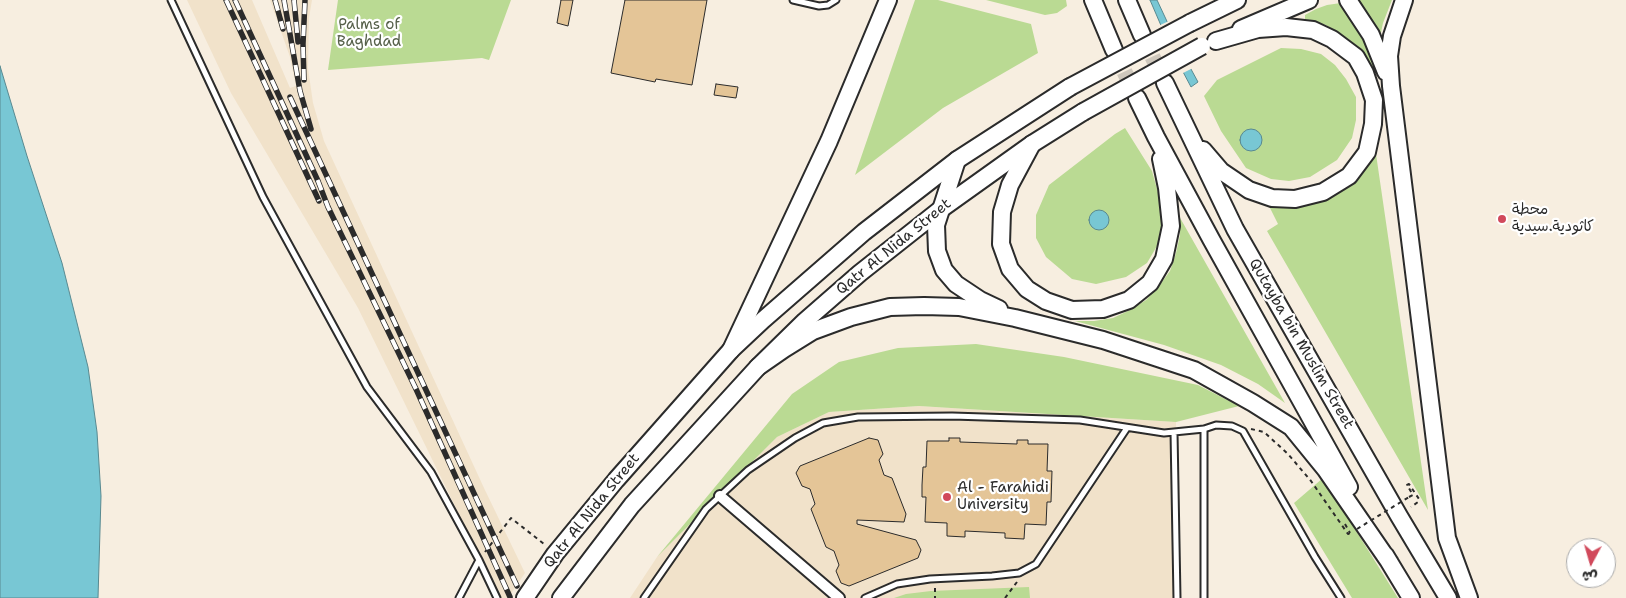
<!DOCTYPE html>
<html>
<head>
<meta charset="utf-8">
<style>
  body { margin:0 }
  #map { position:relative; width:1626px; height:598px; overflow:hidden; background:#f7eee0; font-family:"Shantell Sans","Playpen Sans Arabic",sans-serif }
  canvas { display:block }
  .north { position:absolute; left:1566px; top:538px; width:50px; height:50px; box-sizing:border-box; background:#fff; border:1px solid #aaa; border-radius:50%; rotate:186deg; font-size:14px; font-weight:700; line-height:20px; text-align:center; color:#2b2b2b }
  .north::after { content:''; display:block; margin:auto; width:18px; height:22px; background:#d1495b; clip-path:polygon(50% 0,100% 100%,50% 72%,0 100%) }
</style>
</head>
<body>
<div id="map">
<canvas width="1626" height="598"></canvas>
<div class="north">ش</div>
</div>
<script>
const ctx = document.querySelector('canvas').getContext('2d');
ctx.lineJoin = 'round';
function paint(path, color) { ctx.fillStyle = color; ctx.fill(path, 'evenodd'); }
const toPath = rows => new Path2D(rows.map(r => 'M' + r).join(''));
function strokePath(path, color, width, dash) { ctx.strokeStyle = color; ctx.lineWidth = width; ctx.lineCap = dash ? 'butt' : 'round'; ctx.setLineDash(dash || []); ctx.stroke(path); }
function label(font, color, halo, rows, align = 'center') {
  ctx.font = font + ' "Shantell Sans","Playpen Sans Arabic",sans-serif'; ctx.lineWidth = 4.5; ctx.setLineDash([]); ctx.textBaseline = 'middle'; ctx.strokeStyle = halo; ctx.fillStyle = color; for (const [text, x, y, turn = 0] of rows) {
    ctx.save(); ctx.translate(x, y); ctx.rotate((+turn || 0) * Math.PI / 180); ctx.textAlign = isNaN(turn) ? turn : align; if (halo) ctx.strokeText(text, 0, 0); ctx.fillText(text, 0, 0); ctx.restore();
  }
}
paint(toPath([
  [187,0,252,0,290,88,296,86,290,57,270,0,312,0,309,18,308,68,313,103,324,141,484,488,525,573,508,598,500,598,358,308,231,93],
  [919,406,1176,422,1179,598,630,598,657,557,777,437,829,412]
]), '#f1e2ca');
paint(toPath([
  [338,0,511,0,489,60,482,58,328,70],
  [915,0,938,0,1031,24,1038,53,943,108,855,175],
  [986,0,1066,0,1067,6,1057,13,1045,15],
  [1357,0,1392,0,1383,23,1380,37],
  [1341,3,1364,36,1376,67,1374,71,1370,70,1340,35,1326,25,1305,19,1305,15,1316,9,1327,5],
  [1281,48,1301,49,1321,54,1335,65,1346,79,1356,97,1356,120,1352,138,1337,160,1310,177,1289,181,1271,179,1246,168,1221,131,1204,96,1217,80],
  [1125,128,1152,171,1162,207,1162,226,1160,241,1147,263,1126,277,1096,284,1072,279,1046,257,1036,238,1036,215,1049,185,1115,134],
  [1376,154,1428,510,1267,231,1278,224,1268,204,1291,207,1314,203,1335,196,1354,183],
  [1179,216,1285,403,1258,384,1221,365,1164,345,1075,321,1094,321,1113,318,1130,310,1146,300,1159,286,1170,271,1176,253,1180,235],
  [976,344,1064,357,1198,385,1239,406,1176,422,919,406,829,412,777,437,657,557,792,394,839,362,898,348],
  [1323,478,1398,598,1352,598,1294,503],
  [1029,587,1030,598,894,598,906,594,931,591]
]), '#bada93');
const water = toPath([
  [1150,0,1157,0,1179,47,1198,82,1191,87,1172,51,1150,0],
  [0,66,27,156,62,263,88,367,97,432,101,496,98,598,0,598,0,66],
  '1240 140a11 11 0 1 1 22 0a11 11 0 1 1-22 0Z',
  '1089 220a10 10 0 1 1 20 0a10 10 0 1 1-20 0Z'
]);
paint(water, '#78c7d4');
strokePath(water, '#598990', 1);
paint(toPath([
  [1169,21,1193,68,1181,74,1158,26]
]), '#f7eee0');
const building = toPath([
  [561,0,573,0,568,26,557,23,561,0],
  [625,0,707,0,692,85,656,79,655,82,611,73,625,0],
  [716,84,738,87,736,98,714,95,716,84],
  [869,438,878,440,883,454,879,460,884,475,892,478,906,514,904,522,857,520,857,524,916,540,921,550,918,558,849,586,841,583,836,571,839,565,834,551,826,547,811,509,815,504,810,489,802,486,796,473,800,466,869,438],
  [949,438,960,438,960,442,1017,444,1017,440,1028,440,1028,444,1048,444,1047,471,1052,471,1051,502,1047,502,1046,525,1025,524,1024,539,1005,538,1005,533,965,531,965,537,947,536,947,523,925,522,926,497,922,497,922,485,923,467,926,467,927,441,949,441,949,438]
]);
paint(building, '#e4c597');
strokePath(building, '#2b2b2b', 1);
strokePath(toPath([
  [1142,35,1164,81],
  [1114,50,1137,98]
]), '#cec7bc', 16, [16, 8]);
const service = toPath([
  [171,0,263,197,367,387,431,472,479,560,497,598],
  [793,0,819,6,828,5,836,0],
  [1174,432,1177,598],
  [459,598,479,560],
  [644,598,706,509,748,470,795,438,823,423,858,417,952,416,1080,420,1164,433,1204,429,1216,425,1232,426,1243,431,1315,557,1341,598],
  [865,598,897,584,930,579,992,576,1019,573,1036,564,1127,428],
  [1204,598,1204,429]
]);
const minor = toPath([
  [720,496,839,598]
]);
const primary = toPath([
  [1190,23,1237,0],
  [1241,29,1309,0],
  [525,598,555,554,616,480,731,350,763,320,864,232,957,160,1070,87],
  [561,598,632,505,758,367,805,321,860,273,941,209,1032,144,1083,112]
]);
const trunk = toPath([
  [1093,0,1114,50],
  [1127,0,1142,35],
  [1348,0,1371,35,1386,72],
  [1404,0,1392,36,1389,56,1391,86,1447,538,1469,598],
  [1165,83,1235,229,1399,516,1448,598],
  [1137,98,1156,137,1211,239,1349,487],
  [1032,144,1010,185,1002,212,1001,244,1010,269,1027,289,1046,301,1072,310,1103,309,1129,300,1150,283,1164,259,1171,226,1167,188,1161,159],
  [1203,150,1221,171,1249,190,1272,198,1295,199,1323,192,1349,176,1367,152,1373,124,1374,100,1365,73,1356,57,1332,39,1313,30,1286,27,1258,29,1216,41],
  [957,160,936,225,937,251,944,270,956,284,980,300,999,309],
  [731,350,829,141,888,0],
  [758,367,784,349,813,331,851,317,890,307,924,306,959,307,1015,318,1103,340,1194,370,1253,403,1291,427,1326,470,1390,563],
  [1385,555,1411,598]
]);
strokePath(service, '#2b2b2b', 9);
strokePath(minor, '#2b2b2b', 14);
strokePath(primary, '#2b2b2b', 20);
strokePath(trunk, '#2b2b2b', 20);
strokePath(toPath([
  [1251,429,1264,432,1288,454,1311,481,1348,534,1350,533],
  [1409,497,1413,495,1407,485,1409,484,1419,499,1418,502,1411,507],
  [1345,524,1350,533],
  [485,552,511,518,544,544],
  [935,588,935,598],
  [1005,598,1017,582]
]), '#2b2b2b', 2, [4, 4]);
strokePath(service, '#fff', 5);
strokePath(minor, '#fff', 10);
strokePath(primary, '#fff', 16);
strokePath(trunk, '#fff', 16);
const rail = toPath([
  [226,0,319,201],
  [235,0,318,181,328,207,416,389,510,597],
  [275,0,283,29],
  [284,0,300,91,311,129],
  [294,0,298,42],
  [304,80,303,44,305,0],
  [290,97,517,586]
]);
strokePath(rail, '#2b2b2b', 5.5);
strokePath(rail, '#fff', 4, [11]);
const primaryBridge = toPath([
  [1070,87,1190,23],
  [1083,112,1202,46]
]);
strokePath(primaryBridge, '#2b2b2b', 20, []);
strokePath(toPath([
  [1357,529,1409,497]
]), '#2b2b2b', 2, [4, 4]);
strokePath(primaryBridge, '#fff', 16);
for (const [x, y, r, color] of [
  [1502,219,5,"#d1495b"],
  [947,497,5,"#d1495b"]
]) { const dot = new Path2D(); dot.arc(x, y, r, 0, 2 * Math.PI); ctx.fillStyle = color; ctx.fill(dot); strokePath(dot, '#fff', 2); }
label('15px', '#56604a', '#fff', [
  ["Palms of",369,25],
  ["Baghdad",369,42]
]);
label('15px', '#2b2b2b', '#fff', [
  ["محطة",1512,210],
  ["كاثودية.سيدية",1512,227],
  ["Al - Farahidi",957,488],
  ["University",957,505]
], 'left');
label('15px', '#2b2b2b', '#fff', [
  ["Qatr Al Nida Street",894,247,-39],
  ["Qutayba bin Muslim Street",1301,344,60],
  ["Qatr Al Nida Street",592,511,-51]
]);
</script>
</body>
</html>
